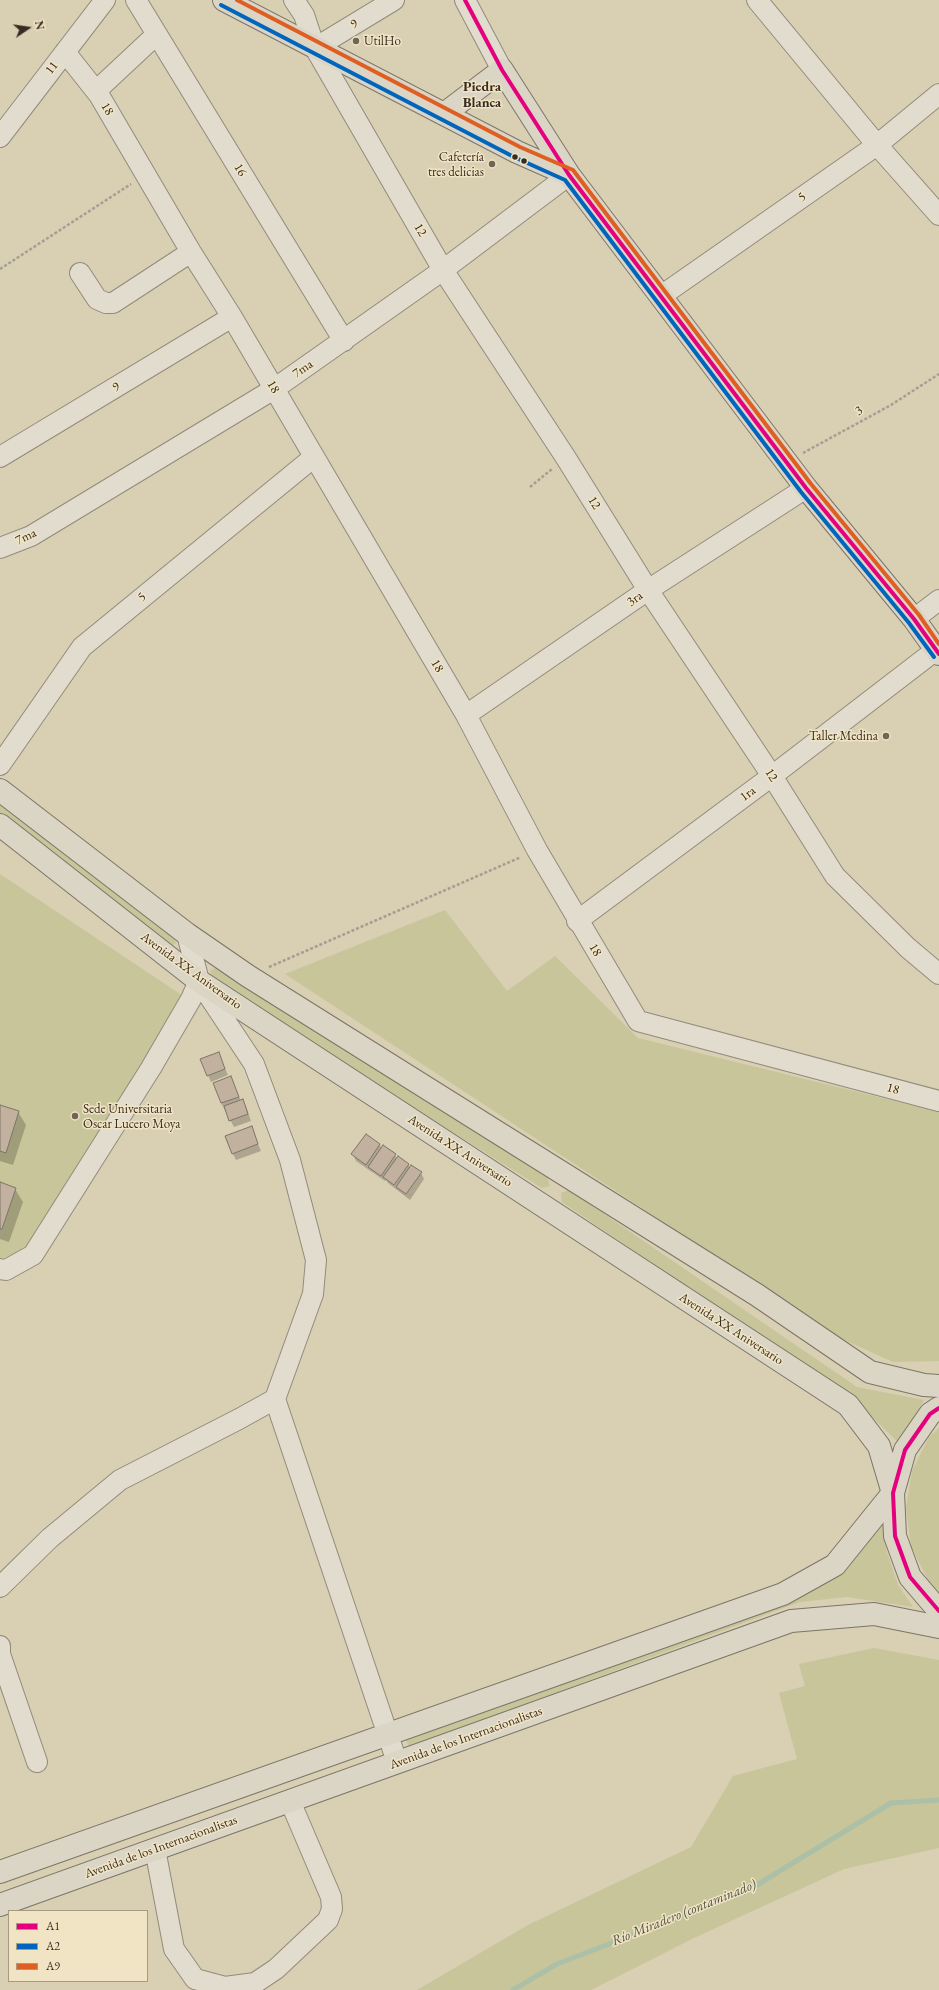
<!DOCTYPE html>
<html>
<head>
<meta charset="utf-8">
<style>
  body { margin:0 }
  #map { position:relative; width:939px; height:1990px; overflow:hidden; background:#d9cfb3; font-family:"EB Garamond",serif }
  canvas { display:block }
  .legend { position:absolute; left:8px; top:1910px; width:140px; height:72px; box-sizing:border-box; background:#f0e4c4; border:1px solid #a69a83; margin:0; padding:5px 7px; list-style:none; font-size:12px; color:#372b22 }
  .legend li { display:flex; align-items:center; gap:8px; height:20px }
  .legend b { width:20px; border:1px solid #a69a83 }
  .north { position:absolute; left:8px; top:8px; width:40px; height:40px; -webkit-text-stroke:3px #f0e4c4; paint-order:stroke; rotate:77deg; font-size:11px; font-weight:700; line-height:16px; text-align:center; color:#372b22 }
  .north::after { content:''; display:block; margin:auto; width:14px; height:18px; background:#372b22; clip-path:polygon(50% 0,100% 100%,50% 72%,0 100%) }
</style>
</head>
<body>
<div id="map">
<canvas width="939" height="1990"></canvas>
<ul class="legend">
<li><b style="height:5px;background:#e5007d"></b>A1</li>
<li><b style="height:5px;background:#0065bd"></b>A2</li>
<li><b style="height:5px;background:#df5f22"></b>A9</li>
</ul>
<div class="north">N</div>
</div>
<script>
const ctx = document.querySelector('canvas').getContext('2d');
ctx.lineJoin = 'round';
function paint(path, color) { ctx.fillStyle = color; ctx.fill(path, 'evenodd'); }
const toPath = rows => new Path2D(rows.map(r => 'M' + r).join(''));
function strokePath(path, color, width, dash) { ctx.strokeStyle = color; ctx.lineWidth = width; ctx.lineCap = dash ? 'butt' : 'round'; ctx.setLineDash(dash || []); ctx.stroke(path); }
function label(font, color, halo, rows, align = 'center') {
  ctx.font = font + ' "EB Garamond",serif'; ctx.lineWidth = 3; ctx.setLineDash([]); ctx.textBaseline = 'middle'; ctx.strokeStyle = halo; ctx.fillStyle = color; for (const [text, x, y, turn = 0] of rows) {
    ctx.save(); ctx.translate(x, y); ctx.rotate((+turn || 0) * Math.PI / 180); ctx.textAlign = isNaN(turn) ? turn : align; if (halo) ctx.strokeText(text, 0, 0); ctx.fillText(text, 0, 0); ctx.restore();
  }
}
paint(toPath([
  [0,801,172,932,176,943,170,947,0,818],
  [0,874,186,998,25,1251,0,1259],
  [445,910,507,991,555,956,638,1038,939,1112,939,1361,893,1362,840,1338,285,974],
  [217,967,547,1176,550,1186,542,1188,214,983,210,971],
  [569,1190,857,1387,924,1400,899,1443,853,1399,562,1202,561,1193],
  [939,1428,939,1592,928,1580,911,1546,906,1508,912,1471,929,1437],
  [882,1523,887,1552,898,1585,913,1607,847,1597,800,1602,409,1747,406,1740,801,1595],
  [874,1648,939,1660,939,1848,844,1869,694,1938,591,1990,417,1990,528,1925,691,1847,733,1776,797,1759,779,1693,805,1686,799,1664]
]), '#c7c599');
paint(toPath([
  [218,1053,228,1075,211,1082,208,1075],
  [231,1078,241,1101,242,1100,246,1106,251,1121,234,1127,221,1103,215,1084],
  [0,1106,18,1112,26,1125,13,1165,0,1161],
  [251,1127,261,1151,236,1160,233,1154],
  [366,1135,380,1145,382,1149,395,1155,397,1159,408,1164,410,1168,421,1173,424,1179,410,1200,388,1183,386,1180,385,1181,356,1161,353,1154],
  [0,1183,15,1189,23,1202,9,1242,0,1239]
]), '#0003');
strokePath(toPath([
  [513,1990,557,1964,747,1891,891,1803,939,1800]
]), '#acc0a7', 5);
const building = toPath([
  [219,1052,225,1069,207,1076,200,1059,219,1052],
  [231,1076,239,1097,221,1103,213,1083,231,1076],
  [243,1099,248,1114,229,1121,224,1106,243,1099],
  [0,1105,19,1111,6,1153,0,1151,0,1105],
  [252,1126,258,1144,232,1154,225,1136,252,1126],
  [366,1134,380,1144,366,1165,351,1154,366,1134],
  [383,1145,396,1154,381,1176,368,1167,383,1145],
  [398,1156,409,1164,394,1185,383,1177,398,1156],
  [411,1165,422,1172,406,1194,396,1187,411,1165],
  [0,1182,16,1188,2,1229,0,1229,0,1182]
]);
paint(building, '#c2b19f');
strokePath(building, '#7c7567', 1);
const minor = toPath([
  [136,0,344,341],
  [294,0,304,15,315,48,443,270,566,458,648,590,772,776,835,876,908,948,939,974],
  [465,0,502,70],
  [757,0,877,145,939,215],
  [315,48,394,0],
  [65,52,99,95,191,252,232,317,466,715,537,850,638,1021,939,1101],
  [96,91,157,34],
  [0,137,105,0],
  [80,273,97,299,106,303,113,303,191,252],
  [661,296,877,145,939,94],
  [0,457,232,317],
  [0,548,31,536,274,389,443,270,569,175],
  [914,619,939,600],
  [466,715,648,590,806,488],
  [0,765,82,647,314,457],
  [577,921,772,776,936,650],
  [199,981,254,1064,290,1160,316,1260,313,1294,275,1399,397,1762],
  [0,1269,6,1270,33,1255,151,1068,191,999,199,981,187,934],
  [0,1587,50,1538,120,1480,239,1419,275,1399],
  [0,1646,0,1654,37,1762],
  [155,1849,174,1949,195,1979,225,1987,255,1983,276,1969,328,1920,332,1909,331,1897,290,1801]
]);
const major = toPath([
  [224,0,517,152,569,175],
  [444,114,502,70,569,175,806,488,914,619,939,654],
  [0,790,187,934,248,976,757,1295,870,1372,924,1385,939,1386],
  [0,825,199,981,848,1405,879,1446,893,1493],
  [939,1408,930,1414,905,1450,893,1493,895,1536,910,1577,939,1611]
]);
const highway = toPath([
  [0,1872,783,1594,835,1565,893,1493],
  [0,1905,791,1621,874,1614,939,1627]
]);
strokePath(minor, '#928b7b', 22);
strokePath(major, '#7c7567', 24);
strokePath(highway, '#7c7567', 24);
strokePath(toPath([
  [0,269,131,184],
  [803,453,891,405,939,374],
  [530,487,552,469],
  [269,967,521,857]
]), '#a49f94', 2.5, [3, 2]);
strokePath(minor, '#e1dccd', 20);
strokePath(major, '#dbd5c6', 22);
strokePath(highway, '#dbd5c6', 22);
strokePath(toPath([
  [465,0,502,70,569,175,806,488,914,619,939,654],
  [939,1408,930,1414,905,1450,893,1493,895,1536,910,1577,939,1611]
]), '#e5007d', 4);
strokePath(toPath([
  [221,5,514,157,565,180,801,492,909,623,934,657]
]), '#0065bd', 4);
strokePath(toPath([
  [237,0,520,147,573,170,811,484,919,615,939,644]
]), '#df5f22', 4);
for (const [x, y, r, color] of [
  [356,41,4,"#706455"],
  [515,157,3.5,"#372b22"],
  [524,161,3.5,"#372b22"],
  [492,164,4,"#706455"],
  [886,736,4,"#706455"],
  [75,1116,4,"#706455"]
]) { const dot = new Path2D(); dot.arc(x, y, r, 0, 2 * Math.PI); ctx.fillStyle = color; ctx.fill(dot); strokePath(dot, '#f0e4c4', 1.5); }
label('13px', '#372b22', '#f0e4c4', [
  ["9",354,24,-31],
  ["11",52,68,-53],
  ["18",107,109,59],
  ["16",240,170,59],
  ["5",802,197,-35],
  ["12",420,230,60],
  ["7ma",303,369,-35],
  ["9",116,387,-31],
  ["18",273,387,60],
  ["3",859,411,-29],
  ["12",594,503,58],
  ["7ma",26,537,-25],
  ["5",142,597,-39],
  ["3ra",635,599,-35],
  ["18",437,666,60],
  ["12",771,775,57],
  ["1ra",748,794,-37],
  ["18",595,950,59],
  ["Avenida XX Aniversario",191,971,36],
  ["18",893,1089,15],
  ["Avenida XX Aniversario",460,1151,33],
  ["Avenida XX Aniversario",731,1329,33],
  ["Avenida de los Internacionalistas",466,1738,-20],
  ["Avenida de los Internacionalistas",161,1847,-20]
]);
label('13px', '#372b22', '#f0e4c4', [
  ["UtilHo",364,41],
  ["Cafetería",484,157,"right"],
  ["tres delicias",484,172,"right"],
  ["Taller Medina",878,736,"right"],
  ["Sede Universitaria",83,1109],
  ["Oscar Lucero Moya",83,1124]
], 'left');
label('bold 14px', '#372b22', '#f0e4c4', [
  ["Piedra",482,87],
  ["Blanca",482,103]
]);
label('italic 14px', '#4f4f42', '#f0e4c4', [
  ["Río Miradero (contaminado)",684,1913,-22]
]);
</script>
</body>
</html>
